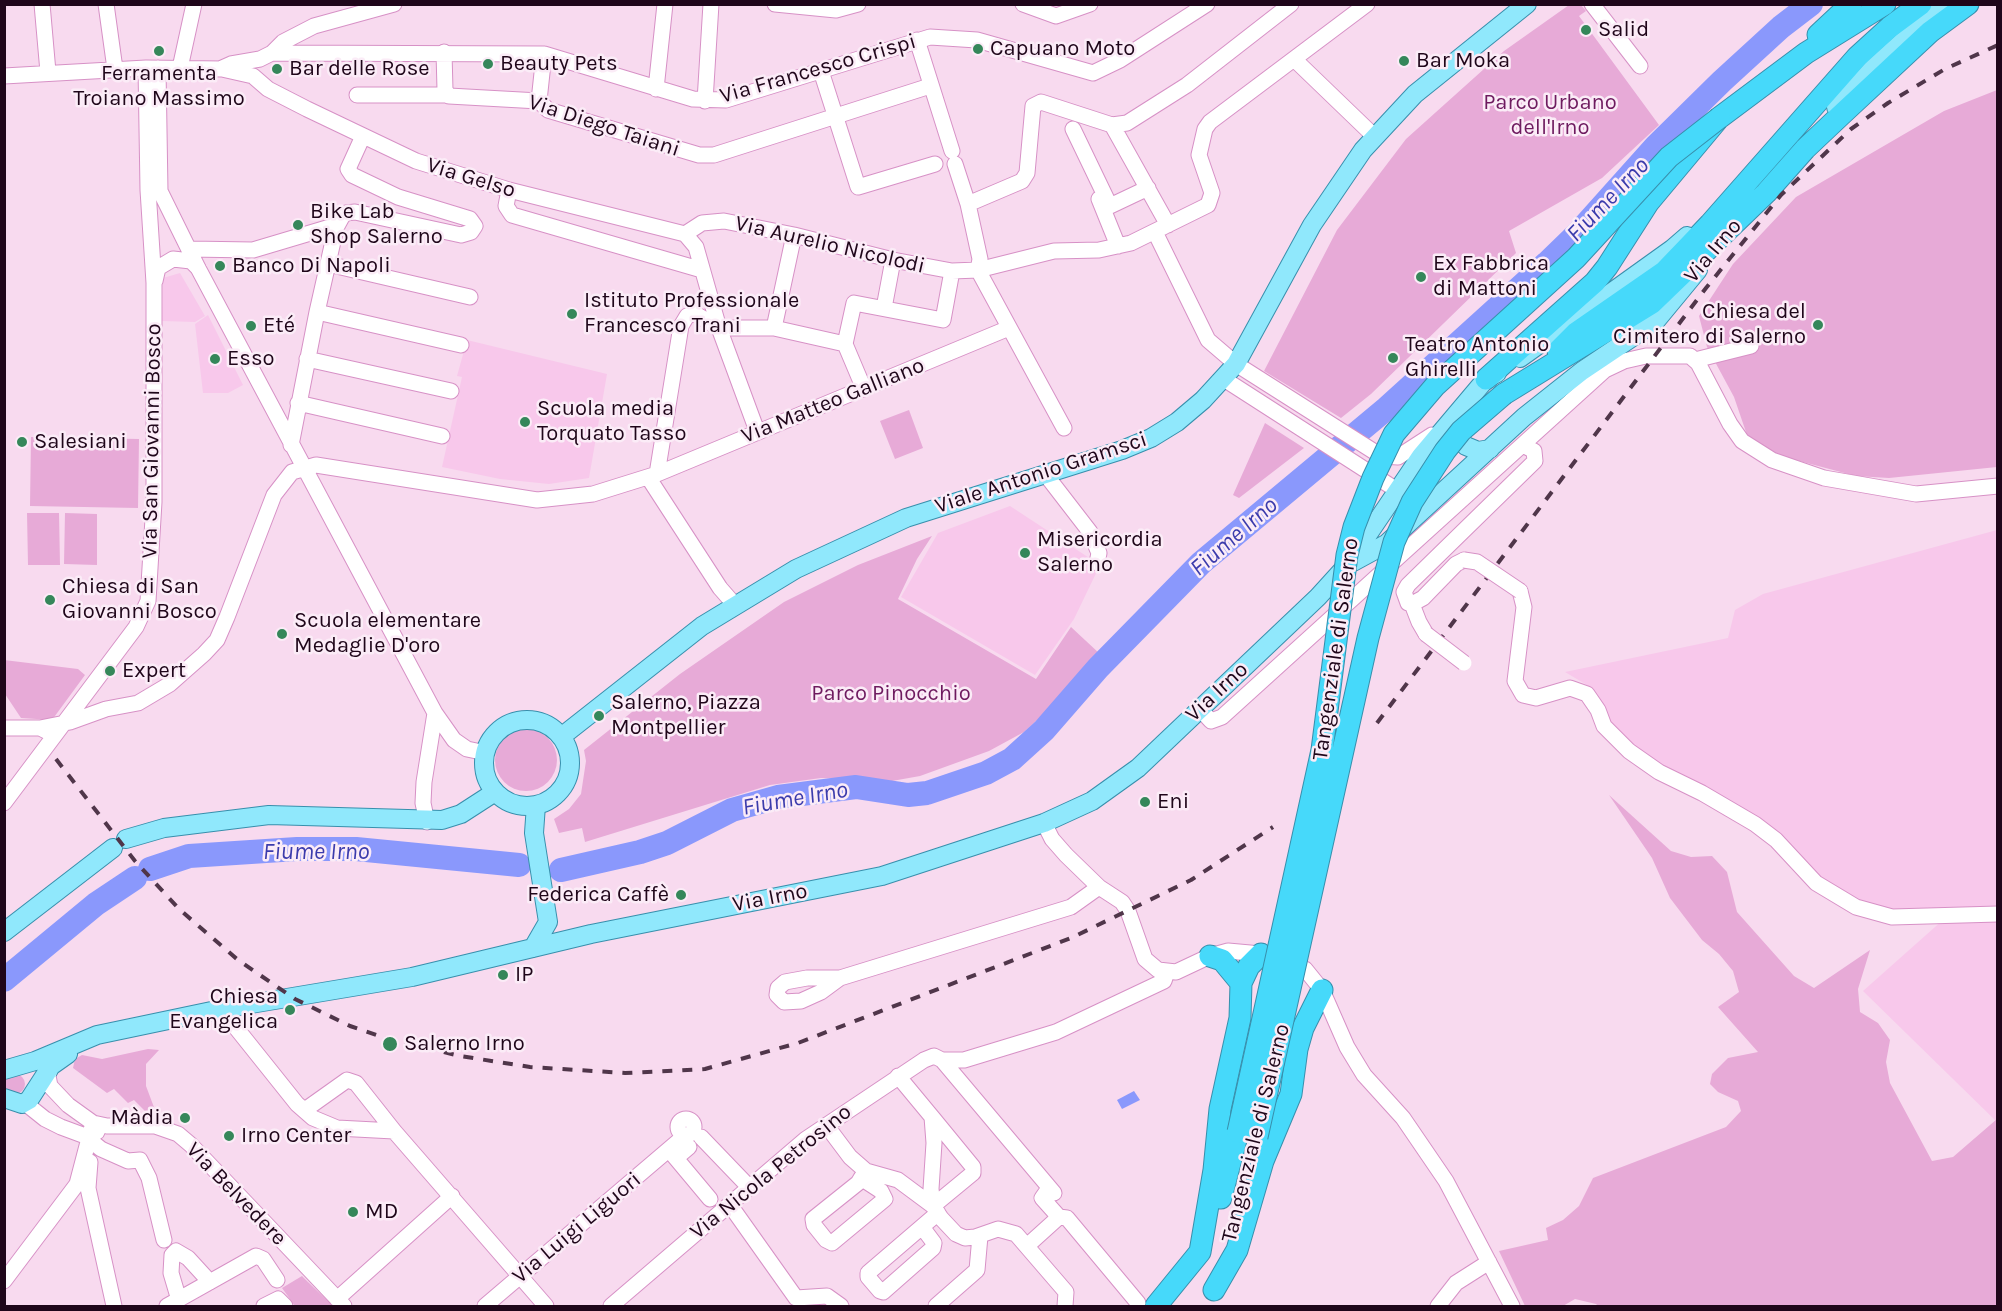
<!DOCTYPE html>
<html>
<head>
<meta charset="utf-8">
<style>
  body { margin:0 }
  #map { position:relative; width:2002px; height:1311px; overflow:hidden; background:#f8daef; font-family:Karla,sans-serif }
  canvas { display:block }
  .frame { position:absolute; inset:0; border:6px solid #1f061a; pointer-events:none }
</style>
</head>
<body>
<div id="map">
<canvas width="2002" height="1311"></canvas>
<div class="frame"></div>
</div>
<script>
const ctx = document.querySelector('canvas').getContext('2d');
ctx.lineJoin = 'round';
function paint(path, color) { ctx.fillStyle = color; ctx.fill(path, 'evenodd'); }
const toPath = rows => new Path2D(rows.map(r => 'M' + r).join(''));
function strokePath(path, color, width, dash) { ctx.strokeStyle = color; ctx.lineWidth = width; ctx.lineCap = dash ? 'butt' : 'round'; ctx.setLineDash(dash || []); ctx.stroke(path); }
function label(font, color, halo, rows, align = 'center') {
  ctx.font = font + ' Karla,sans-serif'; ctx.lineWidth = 5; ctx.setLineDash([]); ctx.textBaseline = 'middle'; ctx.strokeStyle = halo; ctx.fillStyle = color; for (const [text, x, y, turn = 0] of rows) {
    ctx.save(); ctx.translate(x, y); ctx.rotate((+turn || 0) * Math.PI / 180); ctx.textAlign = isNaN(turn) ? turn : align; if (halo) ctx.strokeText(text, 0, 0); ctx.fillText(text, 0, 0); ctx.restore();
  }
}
paint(toPath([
  [180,273,205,316,195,322,162,321,163,278],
  [208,315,243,385,228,393,203,393,195,324],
  [467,340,607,374,589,478,549,484,500,479,442,467,462,377,457,376],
  [1010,506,1100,565,1074,619,1035,675,901,597,938,533],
  [1997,530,1997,911,1900,913,1862,904,1824,883,1684,776,1623,743,1592,688,1565,672,1728,638,1735,610,1763,594],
  [1944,919,1997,920,1997,1122,1863,991]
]), '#f8c8eb');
paint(toPath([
  [1569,5,1581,5,1586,11,1579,16,1659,125,1602,178,1509,231,1516,253,1371,394,1341,418,1264,371,1337,230,1406,139,1504,51],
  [1997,90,1997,467,1889,478,1856,476,1784,457,1762,448,1747,435,1734,397,1707,347,1699,316,1733,264,1796,197,1944,111],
  [909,410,923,448,895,459,880,421],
  [1265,423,1304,448,1239,498,1233,495],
  [31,437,139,439,138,508,30,506],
  [27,513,59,513,60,565,28,565],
  [65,513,97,514,97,565,64,564],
  [932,536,917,559,898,599,1036,679,1071,627,1100,654,1081,680,1024,732,989,751,920,776,892,781,821,778,770,785,585,842,582,828,559,833,554,819,569,809,581,794,586,761,584,750,680,674,784,602,858,565],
  [4,660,78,669,85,675,52,720,21,718,5,694],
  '495 760a31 31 0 1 1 62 0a31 31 0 1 1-62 0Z',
  [1609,795,1671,851,1691,857,1712,856,1727,872,1737,912,1794,976,1814,988,1870,950,1858,989,1860,1012,1878,1023,1890,1040,1886,1062,1890,1083,1932,1161,1953,1157,1997,1119,1997,1306,1598,1306,1596,1304,1575,1299,1563,1306,1525,1306,1499,1251,1548,1240,1546,1228,1563,1220,1579,1206,1593,1178,1726,1127,1741,1111,1738,1101,1718,1092,1710,1084,1712,1074,1728,1058,1758,1052,1718,1007,1739,992,1733,971,1719,954,1702,940,1670,898,1652,858],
  [148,1049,159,1050,146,1064,146,1086,155,1110,147,1113,134,1100,128,1103,114,1089,107,1093,73,1068,75,1059,82,1055,102,1059],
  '5 1084a10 10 0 1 1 20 0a10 10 0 1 1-20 0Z',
  [302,1276,308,1282,333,1306,295,1306,282,1288]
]), '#e7aad7');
paint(toPath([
  [1134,1091,1140,1100,1122,1109,1117,1100]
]), '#8a98fc');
strokePath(toPath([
  [150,869,189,856,297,849,356,849,519,865],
  [561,870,640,852,667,843,732,810,778,797,856,787,908,795,927,793,986,773,1012,759,1044,730,1098,668,1201,563,1387,408,1547,263,1579,232,1656,146,1722,81,1781,27,1811,4],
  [4,980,96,904,135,878]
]), '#8a98fc', 24);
const minor = toPath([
  [42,4,48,72],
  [106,4,115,69],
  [775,4,836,10,858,4],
  [1023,4,1056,16,1090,4],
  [1592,4,1640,66],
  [917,40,952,151],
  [444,52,445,90,449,96,539,101,548,110,699,155,714,155,930,86],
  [272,53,544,54,693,99,726,100,930,37,977,40,1093,73,1120,60,1207,4],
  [1294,59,1375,137],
  [158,68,160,191,198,268,435,713,424,782,423,803,427,822],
  [180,68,194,4],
  [222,68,231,64,260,59,272,53,283,42,314,26,394,4],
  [821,71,858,187,935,164],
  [4,76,146,68,222,69,253,76,268,89,307,109,416,161,509,190,685,234],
  [656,89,665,4],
  [357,95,447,95],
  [539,101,544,54],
  [705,101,711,4],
  [1112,125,1168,225],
  [1073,129,1110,206,1148,188],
  [955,164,968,204,980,259,978,270],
  [509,190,506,206,512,215,702,270],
  [1099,199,1118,246],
  [968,204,1022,181,1027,173,1033,106,1041,102,1112,125,1127,123,1187,85,1291,4],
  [1155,232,1208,340,1236,364,1381,456,1398,457,1432,435],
  [685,234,702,223,724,221,794,235,893,260,952,271,978,270,1054,251,1099,250,1131,243,1208,205,1212,193,1199,155,1205,129,1210,122,1367,4],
  [685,234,696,247,719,328,757,431],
  [189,249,253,250,337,225],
  [328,264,470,297],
  [978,270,1064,428],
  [155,281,158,268,173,259,191,261,198,268],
  [884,308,893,260],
  [317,312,461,345],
  [719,328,774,328,845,344,864,389],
  [774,328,794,235],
  [845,344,854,303,943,320,952,271],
  [307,359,451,391],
  [1695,360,1751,346],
  [1224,379,1406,496],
  [298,403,442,436],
  [291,445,317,312,336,228,342,217,346,213,355,212,461,235,471,232,475,226,470,219,398,197,352,175,348,169,363,136],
  [657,474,681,326,687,316,694,313,719,328],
  [1046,475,1090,532,1099,553,1097,563],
  [648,477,720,588,734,604],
  [1464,560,1456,564,1423,598,1412,604,1408,603,1404,592,1408,585,1535,461,1534,451,1523,445],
  [1520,591,1524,607,1515,681,1523,695,1536,698,1570,688,1587,694,1598,710,1604,726,1629,751,1659,772,1702,793,1755,824,1776,840,1816,883,1856,907,1892,917,1998,914],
  [1412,604,1419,622,1426,634],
  [1199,708,1211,721,1222,717,1605,370,1624,361,1646,356,1690,356,1698,363,1730,424,1742,441,1772,460,1824,478,1916,494,1998,486],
  [435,713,454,740,467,749,486,753],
  [4,728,40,728,48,732],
  [40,728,70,722,106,709,138,703,170,684,204,654,217,640,227,617,274,495,292,472,316,465,537,500,593,494,657,474,1009,328],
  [4,803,136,627,148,601,154,502,154,283,148,190,146,68],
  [1044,823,1052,839,1066,855,1099,887,1122,902,1128,911,1145,959,1158,970,1176,972,1210,956,1228,951,1261,954,1305,969,1322,990,1347,1047,1364,1075,1403,1118,1446,1181,1512,1306],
  [840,978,807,978,785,982,778,988,777,995,784,1002,801,1001,821,992,840,978,1071,907,1099,887],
  [221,1009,297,1104,313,1118,337,1128,394,1131,546,1306],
  [942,1060,1054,1193],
  [51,1066,48,1076,50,1086,68,1105,93,1123,107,1126,155,1126,178,1134,191,1145,344,1306],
  [898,1076,932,1117,934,1143,931,1189,933,1206,941,1218,956,1234,965,1238,975,1237,998,1229,1016,1234,1066,1292,1065,1306],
  [25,1103,45,1119,61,1127,88,1137,97,1132],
  [303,1109,309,1107,347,1080,356,1083,394,1131],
  '678 1127a8 8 0 1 1 16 0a8 8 0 1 1-16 0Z',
  [826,1125,850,1157,866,1171,898,1180,933,1206,973,1173,973,1167,932,1117],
  [701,1137,750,1188],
  [91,1141,101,1149,128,1161,140,1160,149,1178,164,1240],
  [669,1150,710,1199],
  [676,1158,689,1147],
  [90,1162,88,1188,114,1306],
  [861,1178,881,1191,885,1199,832,1243,826,1240,814,1225,813,1219,858,1183,861,1178,866,1171],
  [1049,1188,1042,1198,1059,1217],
  [730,1205,796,1298,827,1296,841,1306],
  [922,1227,934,1243,933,1248,883,1292,880,1291,868,1277,868,1273,938,1213],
  [1028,1245,1059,1217,1067,1218,1138,1303],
  [4,1281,77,1184,93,1123],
  [337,1299,452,1196],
  [179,1300,171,1273,172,1255,176,1251,188,1258,210,1282],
  [167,1306,256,1256,263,1259,277,1280],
  [264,1306,278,1299,285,1306],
  [485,1306,681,1139,682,1135],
  [611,1306,806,1139,924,1060,934,1056,942,1060,964,1060,1056,1032,1164,981,1167,972],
  [936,1306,977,1270,980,1236],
  [1438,1306,1456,1283,1489,1262]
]);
const major = toPath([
  [1836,107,1876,65,1945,4],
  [1520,358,1672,249,1687,236],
  [1453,424,1456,437,1466,446,1478,451,1490,449],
  [1353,562,1386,544,1524,417,1582,371,1655,322,1698,270],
  '484 763a43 43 0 1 1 86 0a43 43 0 1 1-86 0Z',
  [561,737,702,626,796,569,906,518,1122,450,1151,438,1177,422,1203,400,1236,364,1312,225,1363,150,1415,94,1527,4],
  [126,839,164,828,269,815,442,820,461,814,495,792],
  [4,932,113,848],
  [533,948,548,922,534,833,536,805],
  [4,1070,35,1061,97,1035,221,1009,412,977,591,934,882,876,1044,823,1092,801,1138,768,1318,597,1348,564,1421,456,1486,379,1497,373],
  [4,1098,22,1104,29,1100,51,1066,68,1054]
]);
const highway = toPath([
  [1818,35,1851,4],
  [1558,351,1576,333,1664,272,1710,224,1857,57,1890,27,1921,4],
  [1486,379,1595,282,1607,267,1648,203,1719,118,1806,53,1885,4],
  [1504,394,1652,303,1766,193,1805,149,1841,115,1930,32,1968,4],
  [1210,956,1222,960,1241,983],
  [1221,1198,1238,1132],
  [1214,1290,1237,1250,1263,1161,1291,1094,1297,1049,1303,1028,1322,990],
  [1156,1306,1200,1252,1214,1170,1220,1109,1240,1018,1241,983,1249,966,1261,954]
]);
strokePath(minor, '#d791c6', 17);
strokePath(major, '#388fac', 20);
strokePath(highway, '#388fac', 23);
strokePath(minor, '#fff', 15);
strokePath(major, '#90e8fc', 18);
strokePath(highway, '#46d9fa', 21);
strokePath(toPath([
  [1377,723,1706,288,1781,195,1851,129,1888,103,1945,69,1998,45],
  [56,759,135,861,179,909,238,960,295,999,350,1026,385,1038,460,1056,530,1067,625,1073,705,1069,798,1043,1071,938,1191,880,1273,827]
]), '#50364a', 4, [10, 10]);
const minorBridge = toPath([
  [1464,560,1477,562,1520,591],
  [1426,634,1464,663]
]);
const highwayBridge = toPath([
  [1238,1132,1322,750,1347,555,1354,527,1373,478,1394,434,1435,386,1576,258,1669,157,1719,118],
  [1257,1137,1368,638,1394,542,1412,502,1445,451,1461,431,1504,394]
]);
strokePath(minorBridge, '#d791c6', 17, []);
strokePath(highwayBridge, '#388fac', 23, []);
strokePath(minorBridge, '#fff', 15);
strokePath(highwayBridge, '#46d9fa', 21);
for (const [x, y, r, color] of [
  [1586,30,6,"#35875a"],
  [978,49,6,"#35875a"],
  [159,51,6,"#35875a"],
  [1404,61,6,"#35875a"],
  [488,64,6,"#35875a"],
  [277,69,6,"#35875a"],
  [298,225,6,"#35875a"],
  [220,266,6,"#35875a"],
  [1421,277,6,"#35875a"],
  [572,314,6,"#35875a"],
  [1818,325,6,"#35875a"],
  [251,326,6,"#35875a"],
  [1393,358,6,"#35875a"],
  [215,359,6,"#35875a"],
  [525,422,6,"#35875a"],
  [22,442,6,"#35875a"],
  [1025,553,6,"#35875a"],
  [50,600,6,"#35875a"],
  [282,634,6,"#35875a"],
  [110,671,6,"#35875a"],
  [599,716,6,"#35875a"],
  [1145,802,6,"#35875a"],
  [681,895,6,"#35875a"],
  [503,975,6,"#35875a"],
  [290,1010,6,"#35875a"],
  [390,1044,8,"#35875a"],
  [185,1118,6,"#35875a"],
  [229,1136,6,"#35875a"],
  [353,1212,6,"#35875a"]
]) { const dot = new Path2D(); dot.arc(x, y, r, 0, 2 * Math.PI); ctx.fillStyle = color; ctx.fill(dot); strokePath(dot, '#fbecf7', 2); }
label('22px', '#1f061a', '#fbecf7', [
  ["Salid",1598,30],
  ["Capuano Moto",990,49],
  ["Bar Moka",1416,61],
  ["Beauty Pets",500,64],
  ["Bar delle Rose",289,69],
  ["Ferramenta",159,74,"center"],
  ["Troiano Massimo",159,99,"center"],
  ["Bike Lab",310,212],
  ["Shop Salerno",310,237],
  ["Ex Fabbrica",1433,264],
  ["di Mattoni",1433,289],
  ["Banco Di Napoli",232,266],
  ["Istituto Professionale",584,301],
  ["Francesco Trani",584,326],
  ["Chiesa del",1806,312,"right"],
  ["Cimitero di Salerno",1806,337,"right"],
  ["Eté",263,326],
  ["Teatro Antonio",1405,345],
  ["Ghirelli",1405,370],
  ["Esso",227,359],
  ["Scuola media",537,409],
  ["Torquato Tasso",537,434],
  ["Salesiani",34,442],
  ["Misericordia",1037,540],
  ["Salerno",1037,565],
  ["Chiesa di San",62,587],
  ["Giovanni Bosco",62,612],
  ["Scuola elementare",294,621],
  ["Medaglie D'oro",294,646],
  ["Expert",122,671],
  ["Salerno, Piazza",611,703],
  ["Montpellier",611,728],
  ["Eni",1157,802],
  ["Federica Caffè",669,895,"right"],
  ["IP",515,975],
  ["Chiesa",278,997,"right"],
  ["Evangelica",278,1022,"right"],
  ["Salerno Irno",404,1044],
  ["Màdia",173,1118,"right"],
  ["Irno Center",241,1136],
  ["MD",365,1212]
], 'left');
label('22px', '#1f061a', '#fbecf7', [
  ["Via Francesco Crispi",818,69,-16],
  ["Via Diego Taiani",604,126,18],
  ["Via Gelso",471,178,17],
  ["Via Aurelio Nicolodi",830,245,13],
  ["Via Irno",1713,251,-50],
  ["Via Matteo Galliano",833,401,-22],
  ["Via San Giovanni Bosco",152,441,-89],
  ["Viale Antonio Gramsci",1041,473,-18],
  ["Tangenziale di Salerno",1336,649,-82],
  ["Via Irno",1217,692,-43],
  ["Via Irno",770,898,-11],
  ["Tangenziale di Salerno",1256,1133,-76],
  ["Via Nicola Petrosino",771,1172,-39],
  ["Via Belvedere",236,1194,46],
  ["Via Luigi Liguori",577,1228,-40]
]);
label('22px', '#6e1a5f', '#fbecf7', [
  ["Parco Urbano",1550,103],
  ["dell'Irno",1550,128],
  ["Parco Pinocchio",891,694]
]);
label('italic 24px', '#3b3bac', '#fbecf7', [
  ["Fiume Irno",1608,200,-46],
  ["Fiume Irno",1234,537,-41],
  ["Fiume Irno",795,799,-10],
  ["Fiume Irno",316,852]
]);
</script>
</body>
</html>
